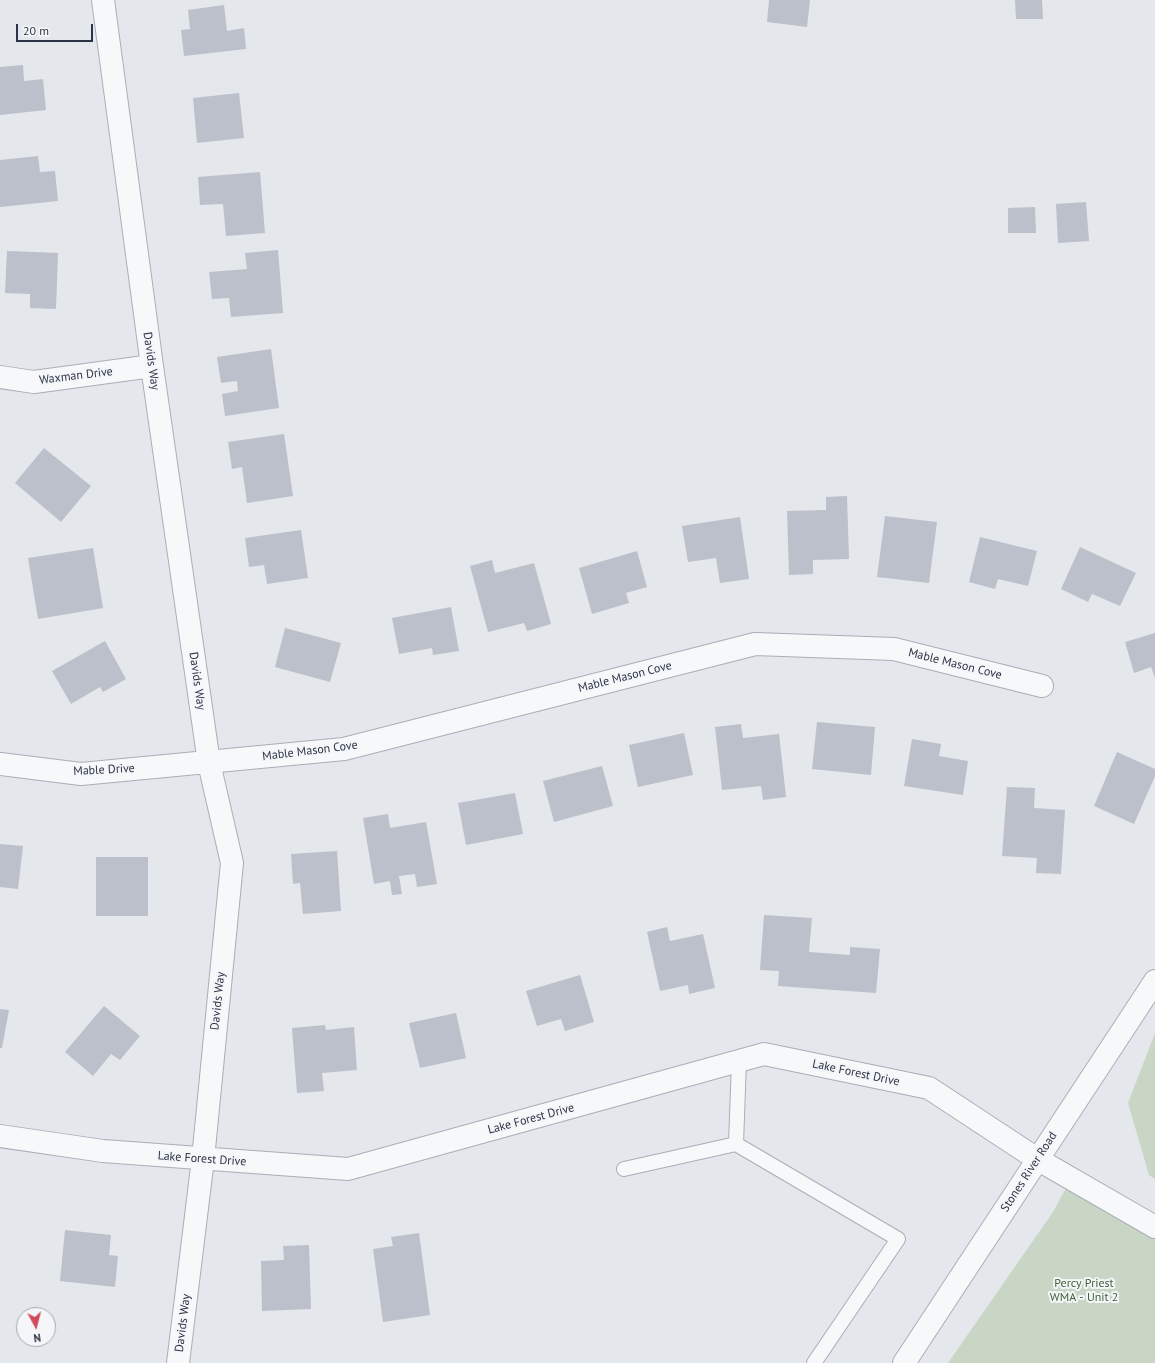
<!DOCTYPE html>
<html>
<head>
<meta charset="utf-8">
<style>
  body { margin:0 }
  #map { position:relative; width:1155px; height:1363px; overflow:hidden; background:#e4e7ec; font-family:"PT Sans",sans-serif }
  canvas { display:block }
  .north { position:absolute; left:16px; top:1307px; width:40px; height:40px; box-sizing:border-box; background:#f4f6f9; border:1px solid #a4a8b1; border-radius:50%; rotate:173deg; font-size:11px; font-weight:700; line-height:16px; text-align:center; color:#2b3445 }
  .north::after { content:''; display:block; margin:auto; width:14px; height:18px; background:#d1495b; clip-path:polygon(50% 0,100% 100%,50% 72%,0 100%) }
  .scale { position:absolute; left:16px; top:24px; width:77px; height:18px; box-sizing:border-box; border:2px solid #2b3445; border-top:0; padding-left:5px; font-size:12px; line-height:14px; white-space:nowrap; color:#2b3445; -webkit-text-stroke:3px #f4f6f9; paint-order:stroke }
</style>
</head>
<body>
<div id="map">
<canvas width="1155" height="1363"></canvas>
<div class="north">N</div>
<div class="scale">20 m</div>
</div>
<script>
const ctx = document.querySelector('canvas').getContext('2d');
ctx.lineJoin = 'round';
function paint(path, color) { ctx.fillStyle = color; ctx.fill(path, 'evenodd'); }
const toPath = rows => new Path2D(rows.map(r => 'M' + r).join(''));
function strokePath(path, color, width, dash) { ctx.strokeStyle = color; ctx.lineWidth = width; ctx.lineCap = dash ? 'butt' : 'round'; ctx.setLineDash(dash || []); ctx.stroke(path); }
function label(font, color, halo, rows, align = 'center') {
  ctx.font = font + ' "PT Sans",sans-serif'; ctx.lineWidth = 4; ctx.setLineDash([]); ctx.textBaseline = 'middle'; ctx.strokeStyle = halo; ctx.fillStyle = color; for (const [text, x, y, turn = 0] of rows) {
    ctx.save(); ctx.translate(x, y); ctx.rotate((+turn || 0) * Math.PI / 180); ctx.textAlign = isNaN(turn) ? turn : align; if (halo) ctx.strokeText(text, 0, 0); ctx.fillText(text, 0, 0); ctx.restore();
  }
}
paint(toPath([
  [1155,1033,1155,1179,1149,1175,1128,1103],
  [1071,1179,1155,1227,1155,1363,948,1363,1053,1212]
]), '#c9d6c5');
paint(toPath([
  [769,0,810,0,807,27,767,22],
  [1015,0,1042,0,1043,19,1016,19],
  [224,5,227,31,244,28,246,49,184,56,181,30,190,29,188,10],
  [23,65,24,81,43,79,46,110,0,115,0,67],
  [239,93,244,138,197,143,193,98],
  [38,156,40,172,55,171,58,201,0,207,0,160],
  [260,172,265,233,226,236,223,204,200,205,198,177],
  [1086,202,1089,241,1058,243,1056,204],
  [1035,207,1036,233,1008,233,1008,208],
  [278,250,283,313,231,317,229,298,212,299,209,272,247,269,245,253],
  [7,251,58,253,56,309,30,308,30,294,5,293],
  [271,349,279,408,225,416,222,394,238,391,237,381,221,383,217,357],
  [284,434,293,496,247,503,242,467,232,469,228,442],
  [44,448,91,486,61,522,15,483],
  [847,496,849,559,813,560,813,574,789,575,787,511,826,510,826,497],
  [885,516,937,522,929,583,877,577],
  [740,517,749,579,720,583,716,558,688,562,682,526],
  [301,530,308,578,267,584,264,565,249,567,245,538],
  [980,537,1037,551,1028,586,998,579,995,589,969,582],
  [1080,547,1136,573,1120,606,1092,594,1088,602,1061,589],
  [93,548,103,608,38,619,28,558],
  [637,551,647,587,626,593,629,603,592,614,579,568],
  [492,560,495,573,534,563,551,624,527,631,524,623,488,632,470,566],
  [451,607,459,651,433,655,432,648,399,654,392,618],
  [285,628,341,643,330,682,275,667],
  [1155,633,1155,678,1151,667,1134,673,1125,642],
  [105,641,126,679,103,692,100,687,71,704,52,671],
  [817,722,875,727,871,775,812,769],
  [741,724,743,738,779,734,786,797,763,800,761,786,722,790,715,727],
  [684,733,693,775,638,787,629,745],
  [912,739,941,744,939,756,968,761,963,795,904,786],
  [1117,752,1155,769,1155,776,1134,824,1094,806],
  [602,766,613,806,554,822,543,781],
  [1007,787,1035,788,1034,808,1065,810,1061,874,1036,873,1037,858,1002,856],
  [515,793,523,834,466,845,458,803],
  [388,814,390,828,426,822,437,884,417,887,415,874,399,876,402,894,392,895,390,881,374,884,363,818],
  [0,844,23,846,18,889,0,887],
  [337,851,341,911,303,914,300,883,293,884,291,854],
  [96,857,148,857,148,916,96,916],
  [764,915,812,918,809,952,850,955,850,947,880,949,876,993,778,986,779,971,760,970],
  [667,927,670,941,703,934,715,988,689,994,688,985,660,991,647,932],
  [580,975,594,1022,565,1031,561,1019,537,1026,526,991],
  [104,1006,140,1036,120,1060,111,1054,93,1076,65,1052],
  [0,1009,9,1010,2,1048,0,1048],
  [456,1013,466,1058,420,1068,409,1023],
  [325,1025,326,1030,354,1027,357,1070,322,1073,324,1091,297,1093,292,1028],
  [65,1230,111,1235,109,1255,118,1256,115,1287,60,1281],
  [419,1233,430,1315,383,1322,373,1249,393,1246,391,1237],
  [309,1245,311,1309,262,1311,261,1261,284,1260,283,1246]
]), '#bbc0ca');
const service = toPath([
  [739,1061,736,1144,898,1239,814,1363],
  [624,1169,736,1144]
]);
const minor = toPath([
  [103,0,152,366,209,763,232,863,203,1159,178,1363],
  [0,377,34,382,152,366],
  [0,764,81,774,344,749,755,644,894,649,1042,686],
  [0,1136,103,1151,348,1169,764,1054,929,1088,1037,1159,1155,1227],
  [904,1363,1155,981]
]);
strokePath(service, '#a9aeb7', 16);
strokePath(minor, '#a9aeb7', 24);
strokePath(service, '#f7f8fa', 14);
strokePath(minor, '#f7f8fa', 22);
label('12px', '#2b3445', '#f4f6f9', [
  ["Davids Way",151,361,82],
  ["Waxman Drive",76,376,-7],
  ["Mable Mason Cove",955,664,14],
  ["Mable Mason Cove",625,677,-14],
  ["Davids Way",197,681,82],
  ["Mable Mason Cove",310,751,-7],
  ["Mable Drive",104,770,-3],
  ["Davids Way",218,1001,-84],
  ["Lake Forest Drive",856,1073,12],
  ["Lake Forest Drive",531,1119,-15],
  ["Lake Forest Drive",202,1159,4],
  ["Stones River Road",1029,1172,-57],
  ["Davids Way",183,1323,-83]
]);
label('12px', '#3f6138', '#f4f6f9', [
  ["Percy Priest",1084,1284],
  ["WMA - Unit 2",1084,1298]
]);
</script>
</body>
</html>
